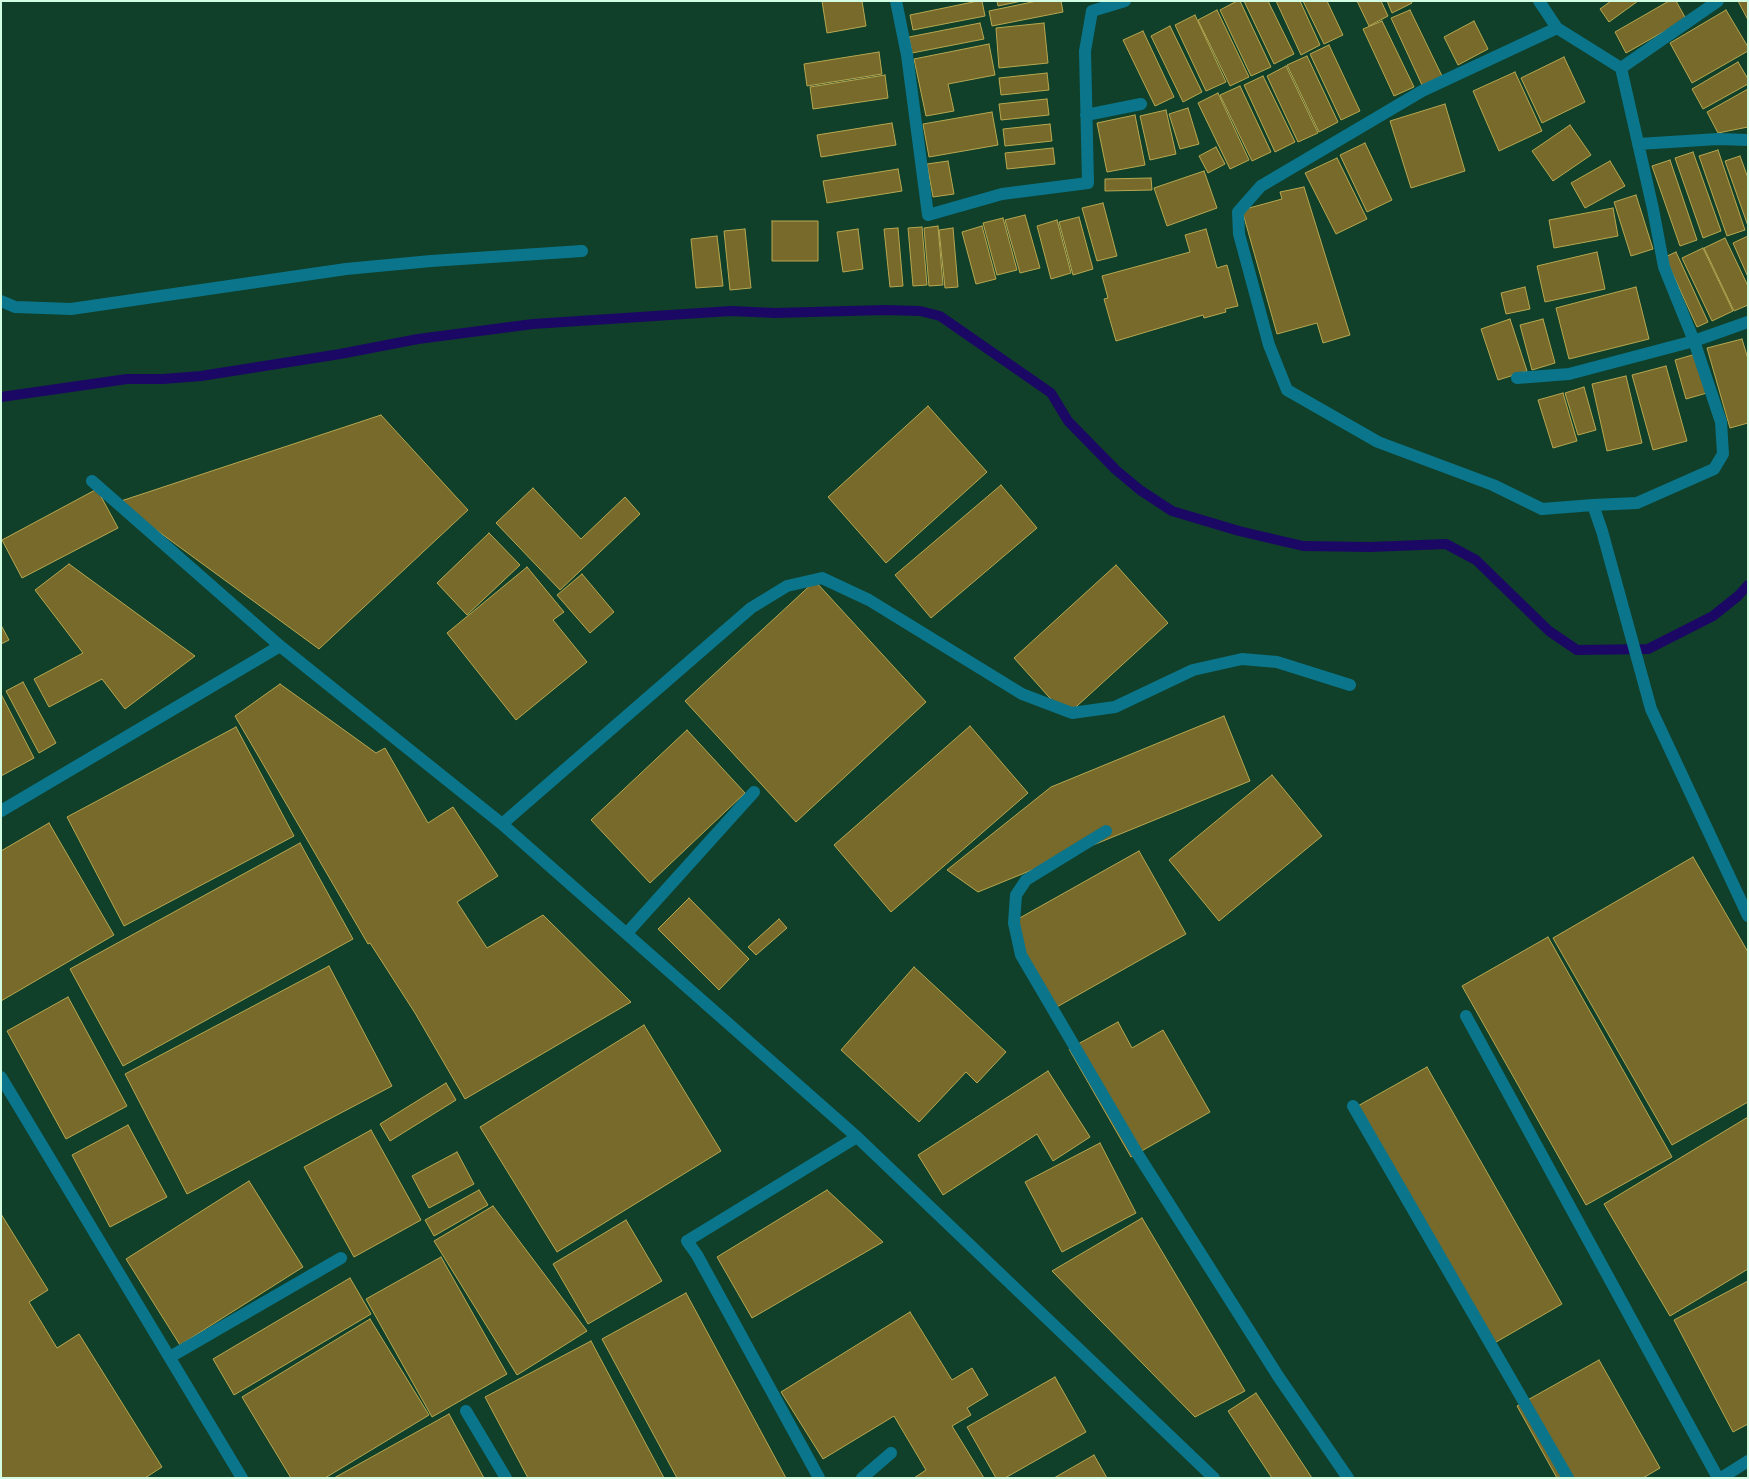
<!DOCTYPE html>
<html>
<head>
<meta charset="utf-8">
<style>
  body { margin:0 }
  #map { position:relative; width:1749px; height:1479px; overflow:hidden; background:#104029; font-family:Lora,serif }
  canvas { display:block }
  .frame { position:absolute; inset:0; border:2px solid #d3fde3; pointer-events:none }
</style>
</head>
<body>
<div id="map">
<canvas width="1749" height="1479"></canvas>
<div class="frame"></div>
</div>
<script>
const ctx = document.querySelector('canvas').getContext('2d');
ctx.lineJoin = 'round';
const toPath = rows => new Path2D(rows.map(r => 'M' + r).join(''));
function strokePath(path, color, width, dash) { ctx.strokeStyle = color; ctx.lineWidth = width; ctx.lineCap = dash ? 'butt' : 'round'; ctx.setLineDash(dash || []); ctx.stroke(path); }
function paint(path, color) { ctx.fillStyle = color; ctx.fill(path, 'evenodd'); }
strokePath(toPath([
  [1,397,127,379,163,379,201,376,340,354,418,339,533,324,731,311,775,313,885,310,920,311,940,316,1051,393,1068,421,1116,470,1140,490,1172,511,1239,531,1303,546,1370,547,1446,544,1476,560,1549,631,1577,650,1648,649,1713,616,1738,596,1748,585]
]), '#1b0864', 10);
const building = toPath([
  [822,1,862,1,866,26,827,33,822,1],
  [978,1,982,1,985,16,913,30,910,15,978,1],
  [997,1,1022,1,998,6,997,1],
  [1037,1,1061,1,1063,12,992,26,989,11,1037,1],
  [1237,1,1240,1,1271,67,1251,76,1220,10,1237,1],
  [1244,1,1268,1,1294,54,1274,64,1244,1],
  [1276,1,1300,1,1320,45,1301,55,1276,1],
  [1303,1,1327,1,1343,35,1324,44,1303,1],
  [1357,1,1381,1,1388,16,1369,26,1357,1],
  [1387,1,1411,1,1412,3,1392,13,1387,1],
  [1611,1,1638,1,1609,22,1600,9,1611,1],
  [1669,1,1676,1,1686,19,1626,53,1615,32,1669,1],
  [1738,1,1748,1,1748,20,1738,1],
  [1217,10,1249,77,1230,86,1198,20,1217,10],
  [1410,10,1442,76,1422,85,1391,18,1410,10],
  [1726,10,1748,47,1748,51,1692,83,1670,43,1726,10],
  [1195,15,1226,82,1206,91,1175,25,1195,15],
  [1382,21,1414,87,1394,96,1363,29,1382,21],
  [1474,21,1488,49,1458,65,1444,37,1474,21],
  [980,23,984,39,912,53,909,37,980,23],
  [1044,23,1048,63,999,68,996,28,1044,23],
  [1170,26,1202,92,1183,102,1151,36,1170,26],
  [1143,31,1174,97,1155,106,1123,40,1143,31],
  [989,44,995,75,948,84,954,111,926,116,914,59,989,44],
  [1329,45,1360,111,1341,120,1310,54,1329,45],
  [879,52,882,74,807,86,804,64,879,52],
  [1307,56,1338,122,1319,132,1287,65,1307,56],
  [1564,57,1585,102,1542,123,1521,78,1564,57],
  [1738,62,1748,79,1748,84,1703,109,1692,89,1738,62],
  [1286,66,1318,133,1298,142,1267,76,1286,66],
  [1515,72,1542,131,1499,151,1473,91,1515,72],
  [1047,73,1049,90,1001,95,999,78,1047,73],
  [885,75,888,98,813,109,810,87,885,75],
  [1263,76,1295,142,1275,152,1244,85,1263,76],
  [1240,86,1271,152,1252,161,1220,95,1240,86],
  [1748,89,1748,127,1718,133,1707,112,1748,89],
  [1218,93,1249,160,1230,169,1198,103,1218,93],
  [1047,99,1049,115,1001,120,999,104,1047,99],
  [1445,104,1465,171,1411,188,1390,121,1445,104],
  [1188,108,1199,144,1180,149,1169,114,1188,108],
  [1166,110,1176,154,1150,160,1140,116,1166,110],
  [992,112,998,145,929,157,923,124,992,112],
  [1135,115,1145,165,1107,172,1097,123,1135,115],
  [892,123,896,145,821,157,817,135,892,123],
  [1050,124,1052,141,1005,146,1003,129,1050,124],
  [1570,125,1591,155,1553,181,1532,151,1570,125],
  [1365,143,1392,200,1367,212,1340,155,1365,143],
  [1216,147,1225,164,1208,173,1199,156,1216,147],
  [1053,148,1055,164,1007,169,1005,153,1053,148],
  [1718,150,1745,230,1727,236,1699,156,1718,150],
  [1693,152,1721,231,1703,238,1675,158,1693,152],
  [1740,156,1748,178,1748,226,1725,161,1740,156],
  [1337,158,1367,219,1336,234,1305,173,1337,158],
  [1670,160,1697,240,1680,246,1652,166,1670,160],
  [948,161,954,194,933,197,927,164,948,161],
  [1610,161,1625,186,1585,208,1571,183,1610,161],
  [898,169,902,191,827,203,823,181,898,169],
  [1204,171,1217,208,1167,226,1154,188,1204,171],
  [1151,178,1152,190,1105,191,1105,179,1151,178],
  [1304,187,1350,335,1323,343,1317,323,1277,334,1242,210,1282,199,1280,192,1304,187],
  [1636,195,1653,249,1631,256,1614,202,1636,195],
  [1103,203,1117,256,1097,261,1082,208,1103,203],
  [1613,208,1618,236,1554,248,1549,220,1613,208],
  [1025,215,1040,268,1020,273,1005,220,1025,215],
  [1079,217,1093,269,1073,275,1059,222,1079,217],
  [1003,218,1017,270,997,275,983,223,1003,218],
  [1057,220,1071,273,1051,279,1037,226,1057,220],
  [772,221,818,221,818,261,772,261,772,221],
  [938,226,943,285,929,286,924,228,938,226],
  [982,226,996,279,976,284,962,232,982,226],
  [922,227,927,285,913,286,908,228,922,227],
  [898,228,903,286,890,287,884,229,898,228],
  [953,228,958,287,945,288,939,230,953,228],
  [745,229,751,288,730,290,724,231,745,229],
  [858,229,863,269,843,272,837,232,858,229],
  [1206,229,1217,268,1227,265,1238,306,1225,309,1226,312,1204,318,1203,315,1116,341,1104,299,1108,298,1102,276,1190,252,1185,235,1206,229],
  [717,236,723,286,696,288,691,239,717,236],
  [1748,236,1748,277,1733,243,1748,236],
  [1725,238,1748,286,1748,305,1734,311,1704,248,1725,238],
  [1703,248,1733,311,1712,321,1682,258,1703,248],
  [1597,252,1605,289,1545,302,1537,266,1597,252],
  [1676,252,1708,322,1697,327,1665,257,1676,252],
  [1525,287,1530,309,1506,314,1501,293,1525,287],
  [1636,287,1649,339,1569,359,1556,308,1636,287],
  [1510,319,1527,371,1498,380,1481,329,1510,319],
  [1543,319,1555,363,1532,370,1520,325,1543,319],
  [1742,339,1748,359,1748,423,1730,428,1707,348,1742,339],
  [1696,354,1707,393,1686,399,1675,360,1696,354],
  [1666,366,1687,441,1653,450,1632,375,1666,366],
  [1626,376,1642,443,1607,451,1592,384,1626,376],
  [1584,387,1596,430,1578,435,1565,393,1584,387],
  [1563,393,1577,441,1553,448,1538,400,1563,393],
  [928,406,987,472,886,563,828,497,928,406],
  [381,415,468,510,319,649,118,502,381,415],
  [1001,485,1037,528,931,618,895,575,1001,485],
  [533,488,581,539,625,497,640,514,560,590,496,523,533,488],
  [97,489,118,528,22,578,2,540,97,489],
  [489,533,520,565,467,615,437,583,489,533],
  [69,564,195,656,125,709,102,679,49,707,34,679,83,653,35,590,69,564],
  [1116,565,1168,623,1066,716,1014,658,1116,565],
  [527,567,564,612,553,620,587,662,516,720,447,633,527,567],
  [582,574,614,612,590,633,557,595,582,574],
  [815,581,926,702,796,822,685,701,815,581],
  [1,625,9,640,1,644,1,625],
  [23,682,56,743,39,753,6,691,23,682],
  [280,684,376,753,385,748,428,823,453,807,498,876,457,902,487,948,543,915,631,1002,465,1099,415,1013,370,943,368,944,235,716,280,684],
  [1,694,34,758,1,776,1,694],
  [1224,716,1250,781,978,892,947,870,1051,787,1224,716],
  [970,726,1028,793,891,912,834,845,970,726],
  [236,727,294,836,124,926,67,817,236,727],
  [687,730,745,793,650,883,591,820,687,730],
  [1272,775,1322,836,1219,921,1169,860,1272,775],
  [49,823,114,935,1,1001,1,851,49,823],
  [300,843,353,939,123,1066,70,969,300,843],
  [1139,851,1186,934,1055,1008,1009,924,1139,851],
  [1693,857,1748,952,1748,1102,1672,1145,1553,938,1693,857],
  [689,898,749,959,719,990,658,929,689,898],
  [779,919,787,928,756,955,748,947,779,919],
  [1548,937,1672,1157,1586,1205,1462,986,1548,937],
  [329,966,392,1086,187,1194,125,1074,329,966],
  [914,967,1006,1052,977,1083,966,1072,919,1122,841,1050,914,967],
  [68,997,127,1106,66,1139,7,1031,68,997],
  [1118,1022,1132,1048,1163,1030,1210,1112,1131,1157,1069,1049,1118,1022],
  [644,1025,721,1151,557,1252,480,1127,644,1025],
  [1427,1067,1562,1304,1491,1345,1356,1107,1427,1067],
  [1048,1071,1090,1137,1053,1161,1037,1134,943,1195,918,1155,1048,1071],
  [446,1083,456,1100,390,1141,380,1124,446,1083],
  [1748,1117,1748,1269,1670,1316,1604,1204,1748,1117],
  [128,1125,167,1197,110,1227,72,1155,128,1125],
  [371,1130,421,1220,354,1257,304,1167,371,1130],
  [1100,1143,1136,1213,1062,1252,1025,1182,1100,1143],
  [457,1152,474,1184,429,1208,412,1176,457,1152],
  [249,1181,303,1267,180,1345,126,1259,249,1181],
  [479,1190,488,1205,434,1236,425,1220,479,1190],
  [827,1190,883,1242,752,1318,717,1257,827,1190],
  [493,1206,587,1331,517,1375,434,1241,493,1206],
  [1,1214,48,1290,29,1302,57,1348,79,1334,162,1467,145,1478,1,1478,1,1214],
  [1142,1218,1245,1391,1195,1417,1052,1271,1142,1218],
  [626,1220,662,1281,588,1324,553,1264,626,1220],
  [441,1257,507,1374,432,1417,366,1299,441,1257],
  [350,1278,371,1314,234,1395,213,1359,350,1278],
  [1748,1281,1748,1424,1733,1432,1674,1320,1748,1281],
  [686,1293,786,1478,677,1478,602,1339,686,1293],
  [910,1312,952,1380,972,1368,988,1395,967,1408,971,1415,952,1426,984,1478,914,1478,926,1470,894,1416,823,1459,781,1392,910,1312],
  [370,1319,429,1415,325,1478,291,1478,242,1397,370,1319],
  [591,1341,664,1478,528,1478,485,1397,591,1341],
  [1599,1360,1660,1468,1643,1478,1557,1478,1517,1406,1599,1360],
  [1055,1377,1086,1432,1005,1478,996,1478,967,1427,1055,1377],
  [1256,1393,1312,1478,1272,1478,1228,1411,1256,1393],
  [449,1414,484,1478,334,1478,449,1414],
  [1094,1455,1107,1478,1054,1478,1094,1455]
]);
paint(building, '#776a2a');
strokePath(building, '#b8a751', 1);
strokePath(toPath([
  [896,1,907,55,928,215,1002,194,1088,183,1085,51,1092,11,1125,1],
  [1539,1,1557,28,1621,68],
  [1718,1,1621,68,1653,209,1664,267,1694,341,1748,322],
  [1086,115,1141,104],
  [1638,144,1718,139,1748,140],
  [1,301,15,307,71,309,346,269,431,261,582,251],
  [1517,378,1569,374,1694,341,1721,422,1723,454,1714,469,1637,503,1593,505,1542,509,1493,485,1378,442,1287,390,1269,345,1239,234,1238,212,1261,186,1422,91,1557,28],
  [92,481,280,646,502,824,857,1137,1214,1478],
  [1593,505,1602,531,1651,709,1748,916],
  [1,811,280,646],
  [502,824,751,608,787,586,822,578,869,600,1022,694,1072,713,1115,707,1193,670,1242,659,1277,662,1350,685],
  [1106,831,1026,880,1016,895,1014,923,1021,955,1137,1153,1278,1376,1348,1478],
  [627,933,754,792],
  [1466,1016,1718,1478],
  [1,1077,242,1478],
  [1353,1106,1568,1478],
  [170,1357,341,1258],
  [466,1411,506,1478],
  [819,1478,697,1255,687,1241,857,1137],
  [862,1478,891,1453],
  [1721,1478,1748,1461]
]), '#0b758c', 12);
</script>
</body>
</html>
